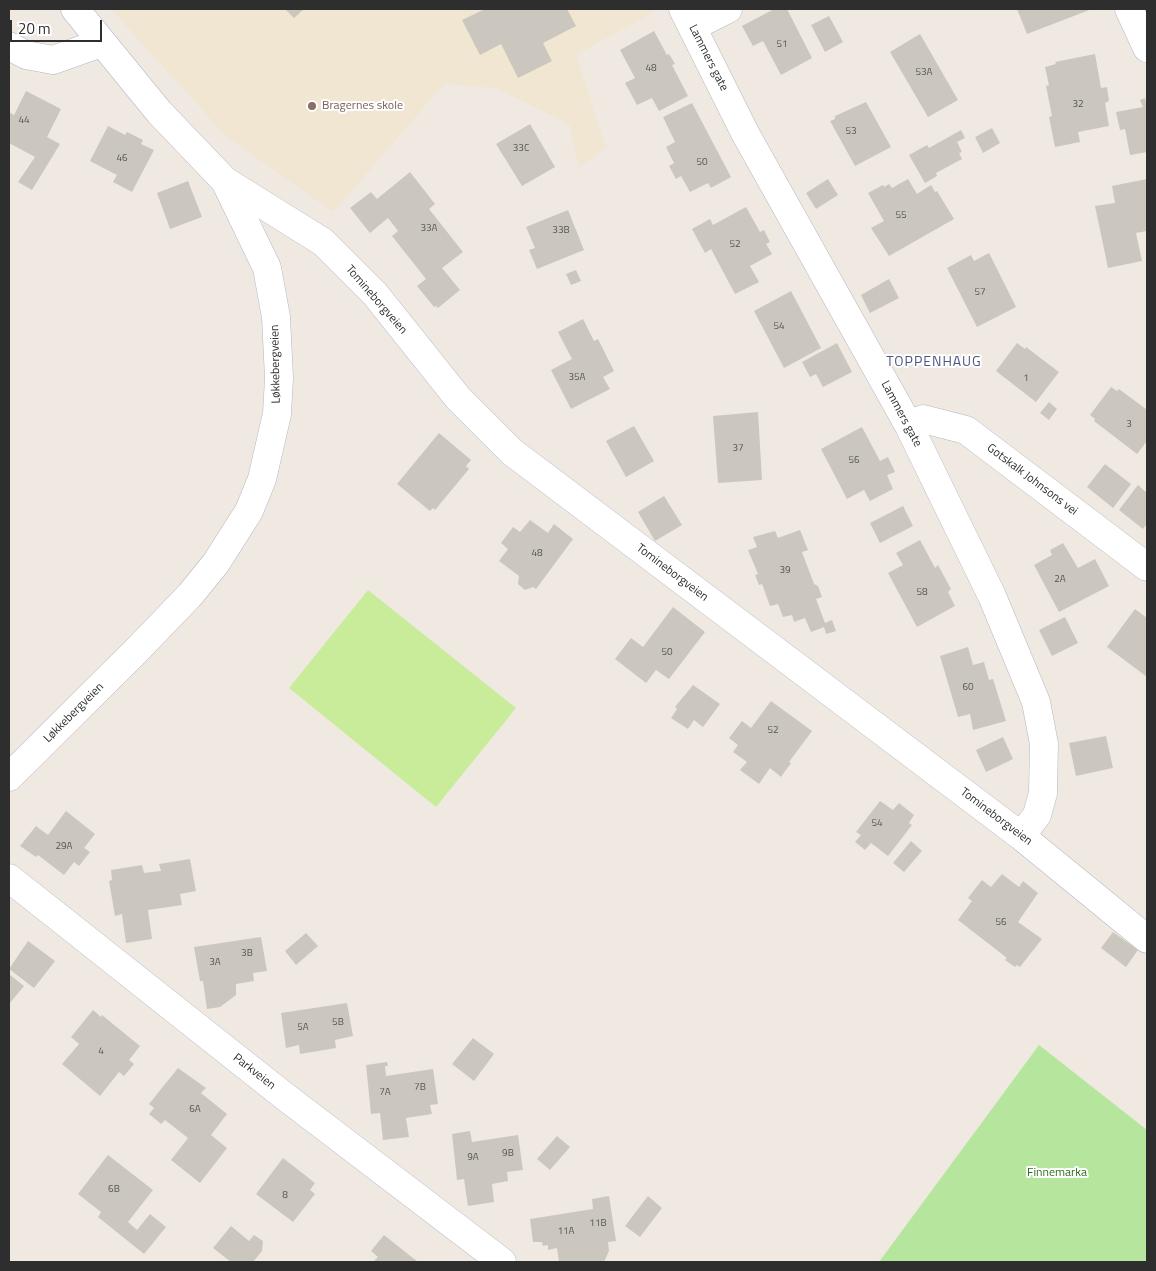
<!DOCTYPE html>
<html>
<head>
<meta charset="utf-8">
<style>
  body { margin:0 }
  #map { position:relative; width:1156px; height:1271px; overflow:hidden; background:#efe9e1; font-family:"Titillium Web",sans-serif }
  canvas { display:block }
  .frame { position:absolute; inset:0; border:10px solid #2e2e2e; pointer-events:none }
  .scale { position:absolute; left:10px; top:20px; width:92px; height:22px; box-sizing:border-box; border:2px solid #2e2e2e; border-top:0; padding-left:6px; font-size:15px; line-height:18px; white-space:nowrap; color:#2e2e2e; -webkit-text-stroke:4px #fff; paint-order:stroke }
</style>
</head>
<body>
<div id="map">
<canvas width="1156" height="1271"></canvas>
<div class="frame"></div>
<div class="scale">20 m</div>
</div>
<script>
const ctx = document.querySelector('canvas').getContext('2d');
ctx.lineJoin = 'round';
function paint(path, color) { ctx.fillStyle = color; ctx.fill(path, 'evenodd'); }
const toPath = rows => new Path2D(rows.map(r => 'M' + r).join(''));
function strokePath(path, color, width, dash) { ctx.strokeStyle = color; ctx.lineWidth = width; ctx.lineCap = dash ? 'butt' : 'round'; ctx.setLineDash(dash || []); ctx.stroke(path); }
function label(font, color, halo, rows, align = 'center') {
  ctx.font = font + ' "Titillium Web",sans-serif'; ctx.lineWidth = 4; ctx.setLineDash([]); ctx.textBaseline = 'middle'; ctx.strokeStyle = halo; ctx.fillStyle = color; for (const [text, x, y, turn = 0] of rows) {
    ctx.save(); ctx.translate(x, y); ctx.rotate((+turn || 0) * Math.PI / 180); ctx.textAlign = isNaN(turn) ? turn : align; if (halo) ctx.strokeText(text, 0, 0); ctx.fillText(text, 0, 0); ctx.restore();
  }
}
paint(toPath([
  [111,9,659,9,576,55,606,148,579,167,569,124,496,88,444,84,333,212,226,136]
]), '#f0e6d1');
paint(toPath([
  [1039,1045,1147,1130,1147,1262,879,1262]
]), '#b6e59e');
paint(toPath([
  [368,590,516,708,436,807,289,688]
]), '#c9ec9a');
paint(toPath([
  [285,9,304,9,294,18],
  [485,9,567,9,576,26,543,43,552,61,518,78,501,44,480,55,462,20],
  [774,9,787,9,812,58,781,75,763,41,753,46,742,26],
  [1017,9,1092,9,1027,34],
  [829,16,843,42,825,52,811,25],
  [654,31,667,55,669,54,675,64,672,65,688,96,659,111,652,98,637,105,625,83,635,78,620,50],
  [920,34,958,100,928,117,890,52],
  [1095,54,1101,88,1107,87,1109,101,1105,103,1109,126,1078,132,1080,142,1055,147,1049,117,1052,116,1046,86,1049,85,1045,67,1056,64,1055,62],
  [26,91,61,109,47,137,60,144,32,190,18,182,35,157,9,143,9,112,14,115],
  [1145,98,1147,107,1147,152,1130,155,1125,129,1120,130,1116,112,1143,107,1140,100],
  [866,102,891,147,855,166,830,121,835,119,835,116],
  [692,103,731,177,711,188,708,183,690,192,681,176,676,179,669,166,674,163,666,147,675,142,663,117],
  [530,124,555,167,522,186,496,144],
  [108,126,125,135,127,132,143,140,141,144,154,150,132,192,113,182,117,175,90,161],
  [992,128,1000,143,983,153,975,137],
  [961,130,965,138,957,142,962,152,959,153,962,159,936,173,937,176,925,183,909,155,927,145,929,148],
  [410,172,435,204,429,209,463,252,442,268,460,290,438,308,436,306,434,307,417,286,426,279,392,236,398,231,388,218,370,233,350,208,371,192,377,199],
  [828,179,838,195,816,209,806,193],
  [908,179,917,194,931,185,935,192,937,191,954,219,889,256,871,228,884,221,868,193,883,185,884,187,889,184,892,188],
  [1147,179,1147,231,1136,233,1142,261,1108,268,1095,206,1115,203,1112,186],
  [188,181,202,217,170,229,157,193],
  [746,207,760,232,764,230,770,242,766,244,772,254,750,266,759,282,735,294,711,249,705,253,692,229,710,219,713,225],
  [568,210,584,250,537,269,529,250,535,248,526,227],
  [989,253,1016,307,977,327,947,268,971,255,974,261],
  [576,270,581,281,571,285,566,274],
  [889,279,899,298,870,313,861,295],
  [791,291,821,348,784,368,754,311],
  [583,319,594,341,598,339,614,371,603,377,610,389,571,409,551,370,572,359,558,332],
  [837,343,852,372,823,387,816,374,810,377,802,362],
  [1017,343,1025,349,1026,347,1059,372,1036,402,996,371],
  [1111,387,1117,391,1119,389,1146,409,1147,408,1147,441,1137,454,1094,421,1095,419,1090,415],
  [1049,402,1057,409,1049,420,1040,413],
  [758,412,762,480,718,483,713,416],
  [634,426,654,461,626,477,606,441],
  [862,427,880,461,888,457,895,472,887,475,893,489,870,501,864,490,847,499,821,449],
  [439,433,471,460,466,466,469,469,435,510,433,508,430,511,397,484],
  [1105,464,1131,484,1113,508,1087,487],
  [1138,485,1147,493,1147,523,1143,529,1119,510],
  [664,496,682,525,655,541,638,512],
  [903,506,913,526,880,543,870,523],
  [530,520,548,533,554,524,573,539,536,589,533,587,525,590,518,584,519,576,499,561,508,549,501,543,513,527,520,532],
  [800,530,808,550,802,552,814,584,818,586,822,597,816,599,825,623,832,620,836,631,826,634,824,627,811,632,805,618,794,622,792,615,783,617,778,604,770,606,762,584,759,585,755,575,758,574,748,550,757,547,753,537,775,531,778,538],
  [920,540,935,568,938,565,951,589,948,592,955,606,917,627,888,573,903,565,896,553],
  [1063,543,1078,568,1095,559,1109,586,1059,612,1034,565,1052,555,1050,550],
  [673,607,705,632,669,679,656,670,646,683,615,659,631,638,643,647],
  [1135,609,1147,618,1147,677,1107,647],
  [1065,617,1078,643,1052,656,1039,630],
  [968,647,973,665,984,662,989,680,993,679,1006,721,973,730,970,714,958,717,940,656],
  [693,685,720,704,703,727,694,720,688,729,671,718,677,709,675,707],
  [771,701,812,731,789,762,791,763,781,777,770,768,759,784,740,770,747,762,733,752,738,745,729,738,742,721,751,728],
  [1106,736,1113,768,1076,776,1069,743],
  [1003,737,1013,759,986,772,976,750],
  [880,801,893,810,899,803,914,815,909,823,912,825,888,856,871,843,865,850,855,842,861,835,856,832],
  [66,811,95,834,84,848,90,852,79,866,74,862,64,875,38,855,36,857,20,846,36,826,48,835],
  [911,841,922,851,904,872,893,863],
  [190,859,196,891,180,894,182,905,148,910,152,939,126,943,122,914,115,916,109,881,112,880,111,870,142,865,144,873,161,871,159,864],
  [1002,874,1019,887,1023,881,1038,893,1018,922,1042,939,1020,967,1017,965,1015,967,1005,960,1007,958,958,920,972,901,968,898,982,880,991,887],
  [1113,932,1138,950,1126,967,1101,948],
  [306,933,318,946,296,965,285,951],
  [261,937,267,971,253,973,254,981,236,984,236,995,220,1007,207,1009,203,981,200,981,194,947],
  [28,941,55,961,34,988,9,969],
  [9,974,24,986,9,1004],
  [347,1003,353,1036,335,1040,336,1048,300,1054,299,1045,286,1048,281,1013],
  [93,1010,101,1017,102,1015,140,1046,129,1060,134,1064,124,1076,119,1072,100,1096,62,1064,79,1044,71,1037],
  [473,1038,494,1054,474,1081,452,1064],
  [387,1062,388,1066,385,1066,386,1076,433,1069,438,1104,430,1105,432,1114,406,1118,409,1137,383,1140,380,1113,371,1114,366,1065],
  [178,1068,206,1088,201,1093,227,1114,211,1135,227,1148,200,1183,171,1160,188,1138,165,1120,161,1124,149,1114,154,1108,149,1104],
  [470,1131,472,1142,518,1135,523,1170,507,1172,508,1181,492,1184,494,1202,468,1206,464,1179,457,1180,452,1134],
  [557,1136,570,1147,550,1170,537,1159],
  [108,1155,153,1190,128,1222,137,1230,150,1214,166,1227,144,1254,98,1217,101,1212,78,1194],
  [283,1158,315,1183,310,1190,315,1194,293,1222,256,1194],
  [609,1196,616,1241,608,1242,609,1251,604,1262,559,1262,557,1248,548,1250,548,1245,543,1246,542,1242,533,1242,530,1219,593,1209,592,1199],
  [648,1196,662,1208,640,1237,625,1226],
  [231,1226,249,1241,254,1235,263,1241,262,1251,253,1262,231,1262,213,1248],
  [384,1235,418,1262,373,1262,378,1257,371,1251]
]), '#cbc7bf');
const street = toPath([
  [683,9,745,133,909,426,992,596,1024,673,1036,702,1044,744,1043,793,1037,815,1021,836],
  [1129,9,1147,48],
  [692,27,728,9],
  [9,46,26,55,53,60,101,43],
  [225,181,323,242,375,294,458,398,512,452,1021,836,1147,939],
  [909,426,923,419,966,430,1147,567],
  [9,878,283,1095,502,1262]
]);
const secondary = toPath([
  [9,777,136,651,190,595,216,563,249,511,262,479,277,414,279,378,276,317,267,268,225,181,159,112,75,9]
]);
strokePath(street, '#b4b7c1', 29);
strokePath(secondary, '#b4b7c1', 29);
strokePath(street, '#fff', 28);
strokePath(secondary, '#fff', 28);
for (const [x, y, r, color] of [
  [312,106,5,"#8d6e63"]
]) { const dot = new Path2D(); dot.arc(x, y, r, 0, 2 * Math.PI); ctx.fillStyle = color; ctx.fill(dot); strokePath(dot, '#fff', 2); }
label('10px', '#555452', null, [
  ["51",782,45],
  ["48",651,69],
  ["53A",924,73],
  ["32",1078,105],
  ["44",24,121],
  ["53",851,132],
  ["33C",521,149],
  ["46",122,159],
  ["50",702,163],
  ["55",901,216],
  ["33A",429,229],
  ["33B",561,231],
  ["52",735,245],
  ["57",980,293],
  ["54",779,327],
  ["35A",577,378],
  ["1",1026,379],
  ["3",1129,425],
  ["37",738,449],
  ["56",854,461],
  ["48",537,554],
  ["39",785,571],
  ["2A",1060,580],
  ["58",922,593],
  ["50",667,653],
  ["60",968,688],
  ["52",773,731],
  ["54",877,824],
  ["29A",64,847],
  ["56",1001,923],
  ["3B",247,954],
  ["3A",215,963],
  ["5B",338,1023],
  ["5A",303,1028],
  ["4",101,1052],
  ["7B",420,1088],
  ["7A",385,1093],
  ["6A",195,1110],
  ["9B",508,1154],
  ["9A",473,1158],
  ["6B",114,1190],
  ["8",285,1196],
  ["11B",598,1224],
  ["11A",566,1232]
]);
label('12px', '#2e2e2e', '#fff', [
  ["Lammers gate",708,58,63],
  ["Tomineborgveien",376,300,49],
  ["Løkkebergveien",276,364,-91],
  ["Lammers gate",901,414,62],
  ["Gotskalk Johnsons vei",1032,480,37],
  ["Tomineborgveien",672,573,37],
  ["Løkkebergveien",74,713,-45],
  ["Tomineborgveien",996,817,37],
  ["Parkveien",254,1072,38]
]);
label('12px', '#785e54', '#fff', [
  ["Bragernes skole",322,106]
], 'left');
label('12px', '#2c6e1b', '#fff', [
  ["Finnemarka",1057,1173]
]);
ctx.letterSpacing = '1px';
label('14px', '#4d5680', '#fff', [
  ["TOPPENHAUG",934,363]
]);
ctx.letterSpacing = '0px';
</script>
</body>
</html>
